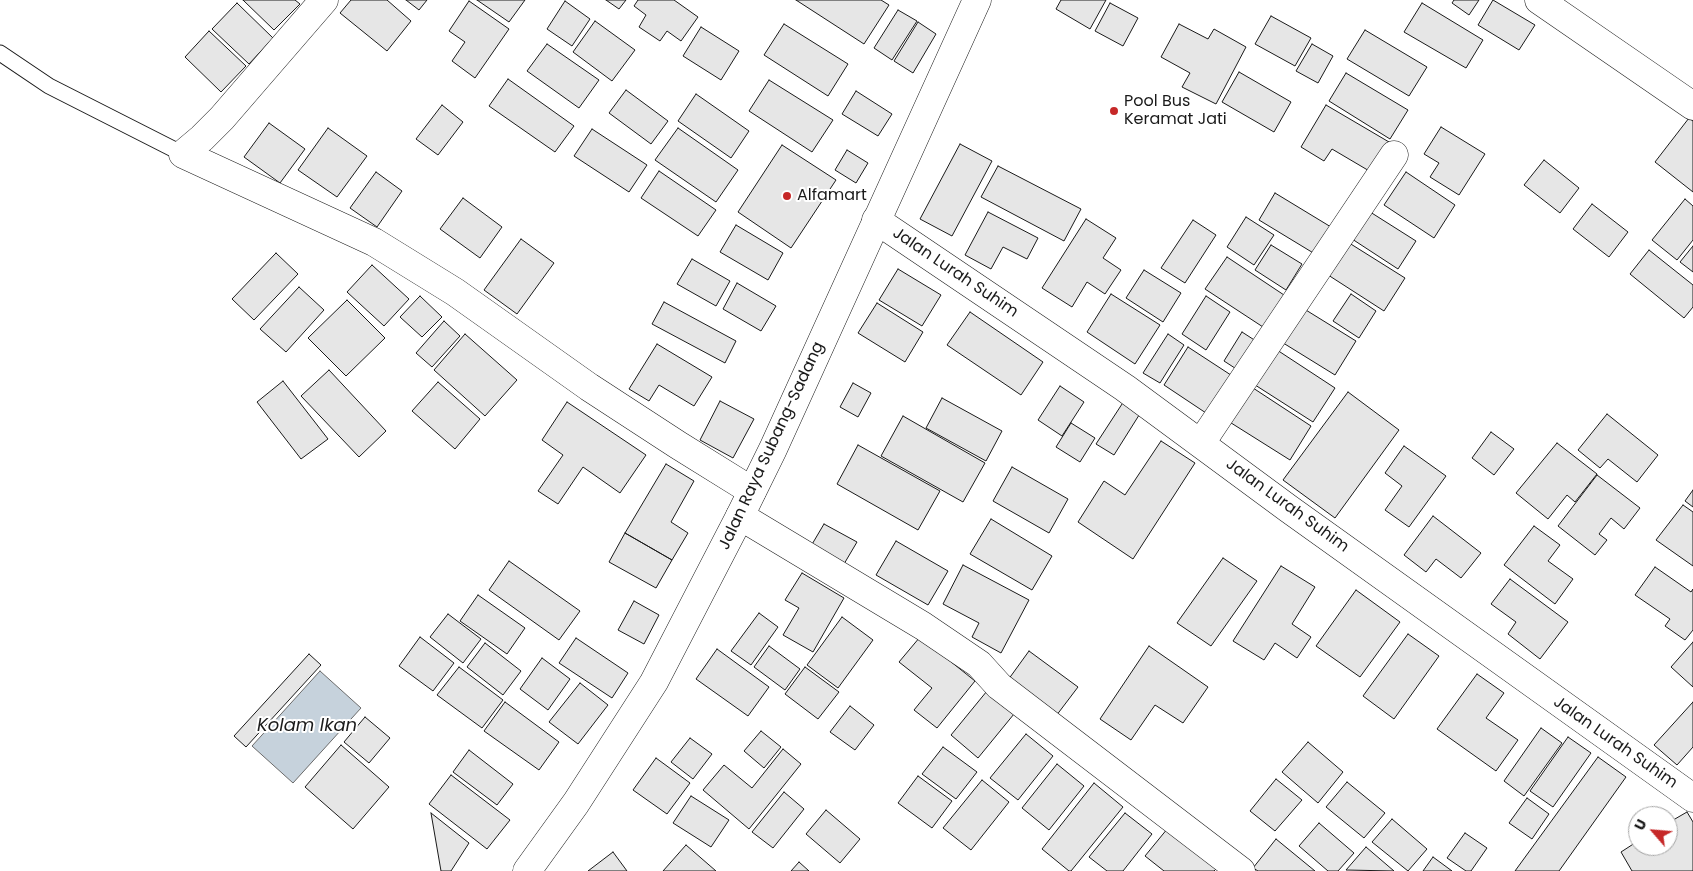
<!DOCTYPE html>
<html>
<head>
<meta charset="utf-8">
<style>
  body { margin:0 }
  #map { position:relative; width:1693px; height:871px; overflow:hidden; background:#fff; font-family:Poppins,sans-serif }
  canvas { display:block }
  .north { position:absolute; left:1628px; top:806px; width:50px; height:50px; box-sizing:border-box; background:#fff; border:1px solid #a3a3a3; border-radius:50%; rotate:297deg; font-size:14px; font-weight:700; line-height:20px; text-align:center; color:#1a1a1a }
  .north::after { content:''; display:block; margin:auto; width:18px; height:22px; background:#c62828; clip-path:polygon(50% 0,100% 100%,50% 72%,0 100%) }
</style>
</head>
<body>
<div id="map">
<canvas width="1693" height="871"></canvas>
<div class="north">U</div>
</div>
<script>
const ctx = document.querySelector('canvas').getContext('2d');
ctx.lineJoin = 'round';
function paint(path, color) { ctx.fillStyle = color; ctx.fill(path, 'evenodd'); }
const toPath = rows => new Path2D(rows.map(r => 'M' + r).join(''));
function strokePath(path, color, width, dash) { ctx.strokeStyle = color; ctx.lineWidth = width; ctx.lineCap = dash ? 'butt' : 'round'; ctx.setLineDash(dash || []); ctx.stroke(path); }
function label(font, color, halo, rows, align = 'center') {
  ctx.font = font + ' Poppins,sans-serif'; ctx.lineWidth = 4; ctx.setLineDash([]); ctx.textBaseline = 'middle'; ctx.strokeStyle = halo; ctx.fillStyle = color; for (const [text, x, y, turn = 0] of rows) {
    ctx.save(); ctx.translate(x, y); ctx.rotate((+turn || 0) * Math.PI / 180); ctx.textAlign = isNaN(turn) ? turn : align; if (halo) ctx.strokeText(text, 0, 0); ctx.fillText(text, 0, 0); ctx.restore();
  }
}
const water = toPath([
  [320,671,361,708,293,783,252,746,320,671]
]);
paint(water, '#c6d2dc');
strokePath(water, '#6a6a6a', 1);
const building = toPath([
  [243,0,295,0,300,4,274,30,243,0],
  [351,0,387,0,411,21,387,51,340,13,351,0],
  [406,0,427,0,419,10,406,0],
  [477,0,525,0,509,22,477,0],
  [606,0,626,0,619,9,606,0],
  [638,0,674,0,698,17,681,41,667,31,660,41,639,27,646,15,634,6,638,0],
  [796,0,881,0,889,5,864,44,796,0],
  [1061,0,1106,0,1090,29,1056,9,1061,0],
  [1454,0,1479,0,1469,15,1452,3,1454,0],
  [1493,0,1535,25,1519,50,1478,25,1493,0],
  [469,1,509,29,475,78,452,61,465,42,449,31,469,1],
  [565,1,590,19,572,46,547,29,565,1],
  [237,3,273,38,249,64,212,29,237,3],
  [1110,3,1138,18,1123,46,1095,31,1110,3],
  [1422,3,1483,40,1466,68,1404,32,1422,3],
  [898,10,917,21,892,60,874,48,898,10],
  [1271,16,1311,38,1295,66,1255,44,1271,16],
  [595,21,635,50,612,81,573,52,595,21],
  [918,22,936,34,913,73,894,61,918,22],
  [784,24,848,64,828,96,764,55,784,24],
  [1179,24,1208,39,1214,29,1246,47,1216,104,1182,87,1190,73,1161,57,1179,24],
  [701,27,739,51,721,80,683,56,701,27],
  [1365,30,1427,67,1409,96,1347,59,1365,30],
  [209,31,246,66,221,92,185,57,209,31],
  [547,44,599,80,579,108,527,71,547,44],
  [1312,44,1333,56,1318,83,1296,71,1312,44],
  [1239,72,1291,102,1274,132,1222,102,1239,72],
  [1346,73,1408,110,1390,139,1329,101,1346,73],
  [508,79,574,126,555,152,489,106,508,79],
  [769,80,833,120,812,152,749,111,769,80],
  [626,90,668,121,651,144,609,113,626,90],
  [856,91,892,114,878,136,842,114,856,91],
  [696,94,749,131,731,158,678,121,696,94],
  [442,105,463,122,438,155,416,139,442,105],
  [1326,105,1389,142,1371,172,1332,149,1324,161,1301,147,1326,105],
  [1689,118,1693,121,1693,192,1655,162,1689,118],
  [269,123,305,149,280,183,244,157,269,123],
  [1441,127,1485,154,1459,195,1430,177,1439,163,1424,154,1441,127],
  [328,128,367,156,337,197,298,170,328,128],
  [678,128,738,170,716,202,655,160,678,128],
  [592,129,647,165,629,192,574,156,592,129],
  [960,144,992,161,952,236,920,219,960,144],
  [782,145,836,180,791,248,738,212,782,145],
  [847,150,868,163,856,183,835,170,847,150],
  [1544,160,1579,188,1560,213,1524,185,1544,160],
  [998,166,1081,209,1064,241,981,197,998,166],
  [659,171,716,210,698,236,641,198,659,171],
  [376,172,402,191,377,227,350,208,376,172],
  [1406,172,1455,205,1434,238,1384,205,1406,172],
  [1275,193,1331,227,1315,254,1259,220,1275,193],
  [463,198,502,227,480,258,440,229,463,198],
  [1685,199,1693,206,1693,240,1677,260,1652,240,1685,199],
  [1592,204,1628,232,1609,257,1573,229,1592,204],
  [1367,210,1416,241,1398,269,1349,237,1367,210],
  [988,212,1038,238,1027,259,1003,247,991,269,965,255,988,212],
  [1246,217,1274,235,1254,265,1227,247,1246,217],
  [1086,219,1116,238,1103,258,1121,270,1105,294,1087,282,1072,307,1042,288,1086,219],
  [1193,220,1216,235,1185,283,1161,268,1193,220],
  [736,225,783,253,768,280,720,252,736,225],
  [521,239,554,263,517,314,484,290,521,239],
  [1346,241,1405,278,1384,311,1325,273,1346,241],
  [1271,245,1302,264,1286,290,1255,270,1271,245],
  [1693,246,1693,272,1680,262,1693,246],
  [1649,250,1693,285,1693,307,1684,318,1630,274,1649,250],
  [276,253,298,274,254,320,232,299,276,253],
  [1227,257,1284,295,1263,327,1205,289,1227,257],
  [692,259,730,281,716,306,677,284,692,259],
  [372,265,409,299,384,326,347,292,372,265],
  [898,269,941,295,922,326,879,300,898,269],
  [1144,270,1181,293,1163,322,1126,298,1144,270],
  [737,283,776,306,761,331,723,309,737,283],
  [299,287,324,310,286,352,260,329,299,287],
  [1111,294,1160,325,1135,364,1087,332,1111,294],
  [1351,294,1376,311,1359,338,1333,321,1351,294],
  [420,296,442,317,422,337,400,317,420,296],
  [1206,296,1230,312,1206,350,1182,334,1206,296],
  [347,300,385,338,346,376,308,338,347,300],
  [664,302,736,341,725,363,652,324,664,302],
  [877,303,923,332,905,362,858,333,877,303],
  [1301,307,1356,341,1335,375,1280,341,1301,307],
  [970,312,1043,362,1021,395,947,345,970,312],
  [444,321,460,336,432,367,416,353,444,321],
  [1242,332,1259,343,1241,372,1224,361,1242,332],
  [465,334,517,380,485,416,434,370,465,334],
  [1168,334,1184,345,1160,383,1143,373,1168,334],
  [657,344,712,377,694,406,659,385,649,401,629,389,657,344],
  [1188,347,1237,379,1212,417,1164,385,1188,347],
  [1274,348,1335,388,1313,422,1252,383,1274,348],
  [329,370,386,431,359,457,301,396,329,370],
  [283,381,328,439,301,459,257,402,283,381],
  [438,382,480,419,455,449,412,411,438,382],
  [853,383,871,393,858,417,840,407,853,383],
  [1060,386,1084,402,1062,436,1038,420,1060,386],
  [1250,386,1311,426,1290,460,1228,421,1250,386],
  [1348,392,1399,430,1335,518,1283,480,1348,392],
  [942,398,1002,431,986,461,926,428,942,398],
  [720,401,754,419,733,458,700,440,720,401],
  [1124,401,1141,412,1114,455,1096,444,1124,401],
  [567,402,646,455,620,493,583,467,558,504,538,491,563,455,542,440,567,402],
  [1607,414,1658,455,1637,482,1608,459,1600,468,1578,450,1607,414],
  [903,416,985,463,963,502,881,456,903,416],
  [1071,423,1095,438,1080,462,1056,447,1071,423],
  [1491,432,1514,449,1494,475,1472,458,1491,432],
  [1161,441,1195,463,1133,559,1078,522,1104,481,1125,495,1161,441],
  [1557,443,1597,474,1575,502,1567,495,1548,519,1516,493,1557,443],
  [858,445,940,491,918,530,837,484,858,445],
  [1404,446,1446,476,1409,527,1385,510,1402,486,1385,473,1404,446],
  [666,464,694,481,671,522,688,533,672,560,625,533,666,464],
  [1012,467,1068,499,1049,533,993,501,1012,467],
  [1597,475,1640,508,1624,529,1611,518,1599,534,1607,540,1595,555,1558,526,1597,475],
  [1693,490,1693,507,1685,501,1693,490],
  [1683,505,1693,512,1693,566,1656,540,1683,505],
  [1433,516,1481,553,1461,578,1436,559,1426,572,1404,555,1433,516],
  [991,519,1052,556,1032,590,970,554,991,519],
  [824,524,857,542,844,564,811,546,824,524],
  [1534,526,1560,545,1548,561,1573,579,1555,604,1504,565,1534,526],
  [625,533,672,560,656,588,609,562,625,533],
  [896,541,948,571,928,605,876,575,896,541],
  [1223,558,1257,581,1211,646,1177,623,1223,558],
  [509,561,580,611,559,640,489,590,509,561],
  [963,565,1029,600,1001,653,972,637,979,623,943,604,963,565],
  [1281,566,1315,587,1292,624,1311,637,1297,658,1275,643,1264,660,1233,641,1281,566],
  [1655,567,1691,592,1693,589,1693,630,1685,640,1665,626,1670,619,1635,595,1655,567],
  [802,573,844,598,813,652,783,635,799,608,785,600,802,573],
  [1510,579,1568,622,1540,659,1508,634,1516,622,1491,604,1510,579],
  [1356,590,1400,622,1360,677,1316,646,1356,590],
  [478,595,525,628,507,654,460,621,478,595],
  [634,601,659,615,644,644,618,630,634,601],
  [759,613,778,627,751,665,731,651,759,613],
  [448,614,481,639,463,663,430,637,448,614],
  [842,617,873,640,838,688,807,665,842,617],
  [1408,634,1439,656,1394,719,1363,696,1408,634],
  [420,637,454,663,433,691,399,666,420,637],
  [920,637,975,681,937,728,914,710,932,688,899,662,920,637],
  [576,638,628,673,612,698,559,663,576,638],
  [1693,642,1693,687,1671,667,1693,642],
  [485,643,521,671,503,695,467,667,485,643],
  [769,646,800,669,785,690,754,667,769,646],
  [1149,646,1208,687,1183,723,1155,705,1131,740,1100,719,1149,646],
  [717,649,769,687,748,716,696,679,717,649],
  [1029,651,1078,687,1056,716,1008,680,1029,651],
  [309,654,321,665,246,747,234,736,309,654],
  [542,658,570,679,548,710,520,689,542,658],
  [459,667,503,700,482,728,437,695,459,667],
  [805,667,839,692,818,719,785,694,805,667],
  [1477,674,1504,693,1486,718,1518,740,1496,771,1437,729,1477,674],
  [580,683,608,705,578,744,549,722,580,683],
  [987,691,1014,714,978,758,951,735,987,691],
  [505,702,559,742,539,770,484,731,505,702],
  [1693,702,1693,747,1677,765,1654,745,1693,702],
  [850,706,874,725,855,750,830,732,850,706],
  [365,717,390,738,369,763,344,742,365,717],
  [1541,728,1562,743,1524,796,1504,781,1541,728],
  [761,731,781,747,764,768,744,751,761,731],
  [1026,734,1053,756,1018,800,990,778,1026,734],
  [1568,737,1591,753,1553,807,1530,791,1568,737],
  [690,738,712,754,693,779,671,762,690,738],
  [1308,742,1343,772,1318,803,1282,772,1308,742],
  [341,745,389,787,353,829,305,787,341,745],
  [943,747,977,772,956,799,922,774,943,747],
  [783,749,801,764,749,829,703,790,724,765,752,788,783,749],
  [469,750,513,784,497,805,453,772,469,750],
  [1598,757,1626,777,1559,871,1515,871,1598,757],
  [656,758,690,783,667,814,633,790,656,758],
  [1057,764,1084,786,1049,830,1022,808,1057,764],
  [451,775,510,820,487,849,429,804,451,775],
  [918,776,952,801,932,828,898,803,918,776],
  [1276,779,1302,800,1275,831,1250,811,1276,779],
  [982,780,1009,802,971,850,943,828,982,780],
  [1347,782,1385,813,1364,838,1326,807,1347,782],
  [1094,783,1123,807,1071,871,1069,871,1042,849,1094,783],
  [784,792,804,809,773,848,752,832,784,792],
  [691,796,729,820,711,847,673,823,691,796],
  [1527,798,1549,814,1532,839,1509,823,1527,798],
  [826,810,860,839,840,863,806,834,826,810],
  [1687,812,1693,822,1693,871,1632,871,1621,852,1638,841,1638,846,1668,846,1668,823,1687,812],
  [431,813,469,843,451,871,441,871,431,813],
  [1125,813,1152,834,1123,871,1107,871,1089,857,1125,813],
  [1392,819,1427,849,1408,871,1372,842,1392,819],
  [1319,823,1354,853,1338,871,1328,871,1299,846,1319,823],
  [1168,828,1217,868,1214,871,1164,871,1145,856,1168,828],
  [1465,833,1487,848,1471,871,1466,871,1447,858,1465,833],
  [1276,839,1315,871,1258,871,1253,868,1276,839],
  [686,845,716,871,663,871,686,845],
  [1366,847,1394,871,1346,870,1366,847],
  [613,852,627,871,588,871,613,852],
  [1433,857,1452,871,1423,871,1433,857],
  [799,862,809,871,791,871,799,862]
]);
paint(building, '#e6e6e6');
strokePath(building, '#1a1a1a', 1);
const service = toPath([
  [0,53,49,86,183,154]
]);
const minor = toPath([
  [324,0,222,118,202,138,183,154,374,242,455,292,589,387,678,445,752,491],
  [1539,0,1693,106],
  [876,220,1125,388,1289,509,1693,798],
  [1201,443,1394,155],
  [740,516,923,626,979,664,999,686,1241,871]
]);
const primary = toPath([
  [527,871,576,803,654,682,740,516,773,449,977,0]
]);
strokePath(service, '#1a1a1a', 17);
strokePath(minor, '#1a1a1a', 29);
strokePath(primary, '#1a1a1a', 29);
strokePath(service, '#fff', 15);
strokePath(minor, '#fff', 28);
strokePath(primary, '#fff', 28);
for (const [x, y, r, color] of [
  [1114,111,5,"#c62828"],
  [787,196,5,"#c62828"]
]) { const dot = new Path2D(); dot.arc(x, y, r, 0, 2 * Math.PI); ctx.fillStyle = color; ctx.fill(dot); strokePath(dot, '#fff', 2); }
label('16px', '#1a1a1a', '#fff', [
  ["Pool Bus",1124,102],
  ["Keramat Jati",1124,120],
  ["Alfamart",797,196]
], 'left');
label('16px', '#1a1a1a', '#fff', [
  ["Jalan Lurah Suhim",955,273,34],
  ["Jalan Raya Subang-Sadang",772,446,-65],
  ["Jalan Lurah Suhim",1287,506,36],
  ["Jalan Lurah Suhim",1615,743,35]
]);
label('italic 18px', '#1a1a1a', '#fff', [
  ["Kolam Ikan",307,726]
]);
</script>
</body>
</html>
